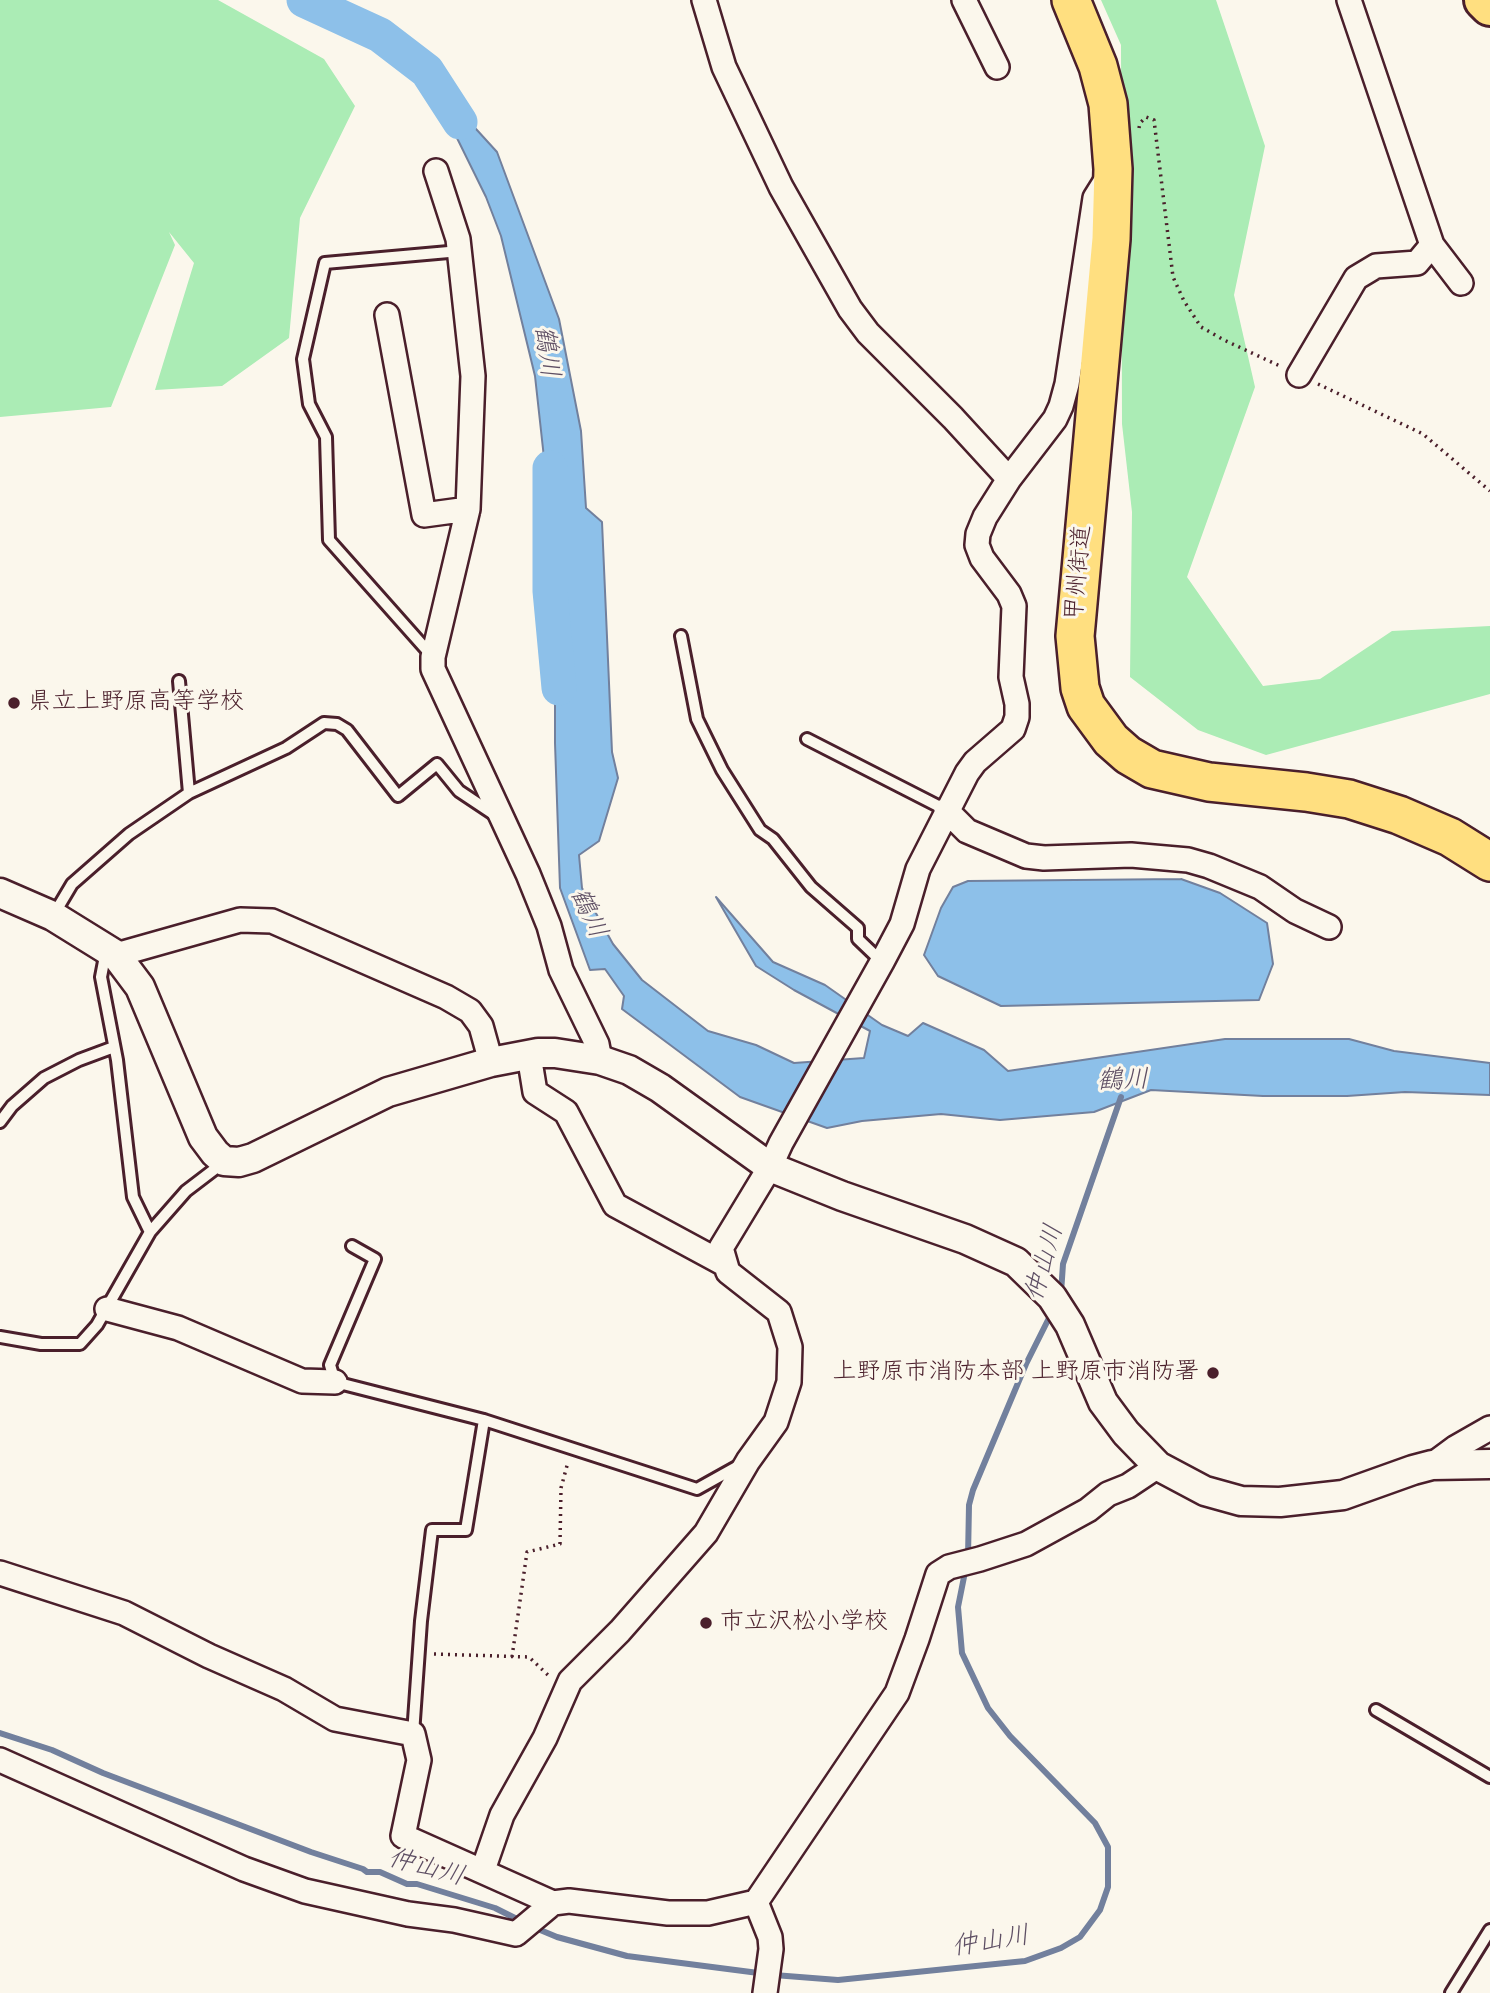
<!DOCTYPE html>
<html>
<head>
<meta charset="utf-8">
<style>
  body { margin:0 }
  canvas { display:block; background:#fbf7ec }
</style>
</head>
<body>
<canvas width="1490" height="1993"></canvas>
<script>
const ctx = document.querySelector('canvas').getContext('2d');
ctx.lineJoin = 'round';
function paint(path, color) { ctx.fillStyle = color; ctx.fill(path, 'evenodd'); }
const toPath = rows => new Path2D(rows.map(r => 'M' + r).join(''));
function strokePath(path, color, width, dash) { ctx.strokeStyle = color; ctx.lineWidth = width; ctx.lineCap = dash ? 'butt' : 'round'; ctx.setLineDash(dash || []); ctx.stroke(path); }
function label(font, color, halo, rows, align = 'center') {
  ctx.font = font + ' Mynerve,"Klee One",sans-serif'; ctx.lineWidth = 6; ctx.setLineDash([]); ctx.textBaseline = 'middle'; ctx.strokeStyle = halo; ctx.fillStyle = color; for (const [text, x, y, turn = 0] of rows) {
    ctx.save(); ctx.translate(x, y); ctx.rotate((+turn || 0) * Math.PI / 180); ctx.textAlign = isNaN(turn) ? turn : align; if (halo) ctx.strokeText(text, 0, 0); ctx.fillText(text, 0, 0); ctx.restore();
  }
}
paint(toPath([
  [0,0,218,0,324,59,355,106,300,218,289,338,222,386,155,390,194,263,169,232,175,245,111,407,0,417],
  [1101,0,1216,0,1265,146,1234,295,1255,387,1187,577,1263,686,1320,679,1392,631,1490,626,1490,694,1266,755,1198,730,1130,677,1132,512,1122,424,1121,45]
]), '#abecb5');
const water = toPath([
  [425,73,497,152,559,319,581,431,586,508,602,522,612,752,618,778,599,841,579,855,582,888,613,944,642,980,708,1031,756,1045,794,1063,864,1058,870,1031,794,990,756,966,716,897,773,962,825,985,882,1025,908,1036,923,1023,984,1050,1008,1071,1225,1039,1349,1039,1394,1051,1490,1063,1490,1095,1405,1092,1347,1096,1263,1096,1151,1090,1094,1112,1000,1120,941,1114,862,1121,827,1128,740,1097,622,1009,624,996,605,969,590,970,560,888,555,743,555,558,535,376,501,236,486,197,425,73],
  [1181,879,1220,893,1267,923,1273,964,1259,1000,1001,1006,938,976,924,955,941,908,953,887,968,881,1181,879]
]);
paint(water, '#8dc0e9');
strokePath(water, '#72809d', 2);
strokePath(toPath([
  [1061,1293,1063,1264,1121,1097],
  [968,1557,969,1505,973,1490,1026,1364,1052,1312],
  [0,1733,52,1750,103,1773,311,1852,363,1869,367,1872,380,1872,407,1884,417,1884,495,1908,523,1922],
  [533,1927,557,1937,627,1956,774,1975,838,1980,1025,1961,1061,1948,1080,1937,1100,1910,1108,1887,1108,1847,1095,1823,1010,1736,988,1708,962,1653,958,1607,966,1567]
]), '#72809d', 6);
strokePath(toPath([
  [304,0,380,35,427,71,460,122],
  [550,468,550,591,559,688]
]), '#8dc0e9', 35);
const service = toPath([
  [681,636,697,719,722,770,760,830,773,839,811,887,858,928,858,939,882,962],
  [432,656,329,540,326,437,309,404,303,359,325,263,460,251],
  [179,681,189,793],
  [807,739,946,810],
  [53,916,72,884,129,834,189,793,286,748,324,723,337,724,347,730,398,796,437,764,459,791,495,815],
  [106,951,101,977,117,1060,133,1197,150,1232],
  [0,1122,12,1106,44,1078,79,1060,114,1047],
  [352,1246,375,1259,330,1365,335,1382,484,1420,697,1489,740,1465],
  [0,1337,41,1344,80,1344,97,1325,150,1232,186,1191,224,1162],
  [1376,1710,1490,1777],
  [413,1734,421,1621,432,1530,466,1530,484,1420],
  [1451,1993,1490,1930]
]);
const minor = toPath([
  [704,0,724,67,781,187,850,309,868,333,953,418,1009,479],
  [964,0,997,67],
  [1349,0,1432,245,1461,283],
  [436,171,458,239,473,376,468,509,433,657,433,669,528,874,549,926,561,970,597,1044,600,1060],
  [387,315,424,515,468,509],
  [1299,375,1356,278,1376,266,1417,263,1432,245],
  [946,810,967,831,1026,856,1044,858,1131,855,1188,860,1209,866,1260,887,1295,911,1329,927],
  [116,955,240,920,272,921,446,997,470,1011,481,1026,491,1062],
  [529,1055,535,1092,566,1112,615,1205,726,1265],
  [107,1309,178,1328,302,1381,335,1382],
  [1432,1465,1455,1448,1490,1428],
  [0,1573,124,1613,209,1656,284,1689,335,1719,413,1734,419,1760,403,1836,553,1903,569,1901,668,1913,708,1913,756,1902,897,1693,917,1639,938,1574,949,1567,980,1559,1026,1544,1088,1510,1108,1494,1128,1486,1158,1466],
  [0,1760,244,1869,305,1891,408,1914,454,1920,516,1934,553,1903],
  [483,1870,502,1815,545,1738,570,1681,620,1631,706,1533,748,1461,776,1422,789,1382,790,1347,779,1312,728,1272,721,1248,770,1167,781,1143,882,962,902,924,918,869,967,773,975,762,1013,729,1017,717,1017,704,1011,677,1014,606,1009,594,982,558,977,545,978,534,985,517,1009,479,1055,419,1061,406,1067,384,1095,198,1105,182],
  [756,1902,770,1937,771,1949,765,1993]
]);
const tertiary = toPath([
  [0,893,53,916,116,955,140,987,203,1137,215,1153,224,1161,239,1162,253,1158,388,1092,491,1062,538,1053,555,1053,600,1060,629,1070,660,1088,770,1167,842,1196,965,1239,1016,1262,1052,1297,1070,1325,1103,1402,1126,1433,1158,1466,1205,1491,1241,1501,1280,1502,1343,1495,1413,1470,1432,1465,1490,1464]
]);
const trunk = toPath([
  [1071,0,1098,66,1108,104,1113,169,1111,239,1075,636,1080,688,1086,706,1111,740,1128,755,1152,769,1209,782,1306,792,1349,799,1399,815,1450,837,1490,862]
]);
const motorway = toPath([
  [1484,0,1490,6]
]);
strokePath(service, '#4a1f2b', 16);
strokePath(minor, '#4a1f2b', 28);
strokePath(tertiary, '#4a1f2b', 33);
strokePath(trunk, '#4a1f2b', 42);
strokePath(motorway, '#4a1f2b', 44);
strokePath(toPath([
  [1139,128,1140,123,1146,117,1154,120,1173,277,1184,301,1201,327,1224,340,1282,367],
  [1318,384,1423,434,1490,491],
  [434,1654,529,1657,549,1676],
  [512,1657,527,1552,560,1544,561,1488,568,1462]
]), '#4a1f2b', 3.5, [2, 5]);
strokePath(service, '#fbf7ec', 10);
strokePath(minor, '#fbf7ec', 23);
strokePath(tertiary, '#fbf7ec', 28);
strokePath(trunk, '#ffdf80', 37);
strokePath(motorway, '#ffdf80', 38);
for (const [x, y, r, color] of [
  [14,703,7,"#4a1f2b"],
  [1213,1373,7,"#4a1f2b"],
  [706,1623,7,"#4a1f2b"]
]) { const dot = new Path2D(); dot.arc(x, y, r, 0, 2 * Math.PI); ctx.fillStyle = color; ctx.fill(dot); strokePath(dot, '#fbf7ec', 2.5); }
label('24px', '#4a1f2b', '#fbf7ec', [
  ["甲州街道",1080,573,-85]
]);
label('24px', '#4a1f2b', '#fbf7ec', [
  ["県立上野原高等学校",28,703],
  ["上野原市消防本部 上野原市消防署",1199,1373,"right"],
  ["市立沢松小学校",720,1623]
], 'left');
label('italic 26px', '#5e4f64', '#fbf7ec', [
  ["鶴川",545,352,82],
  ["鶴川",587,914,65],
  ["鶴川",1123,1082,-2],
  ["仲山川",1046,1263,-74],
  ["仲山川",426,1869,15],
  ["仲山川",991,1943,-9]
]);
</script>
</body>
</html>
